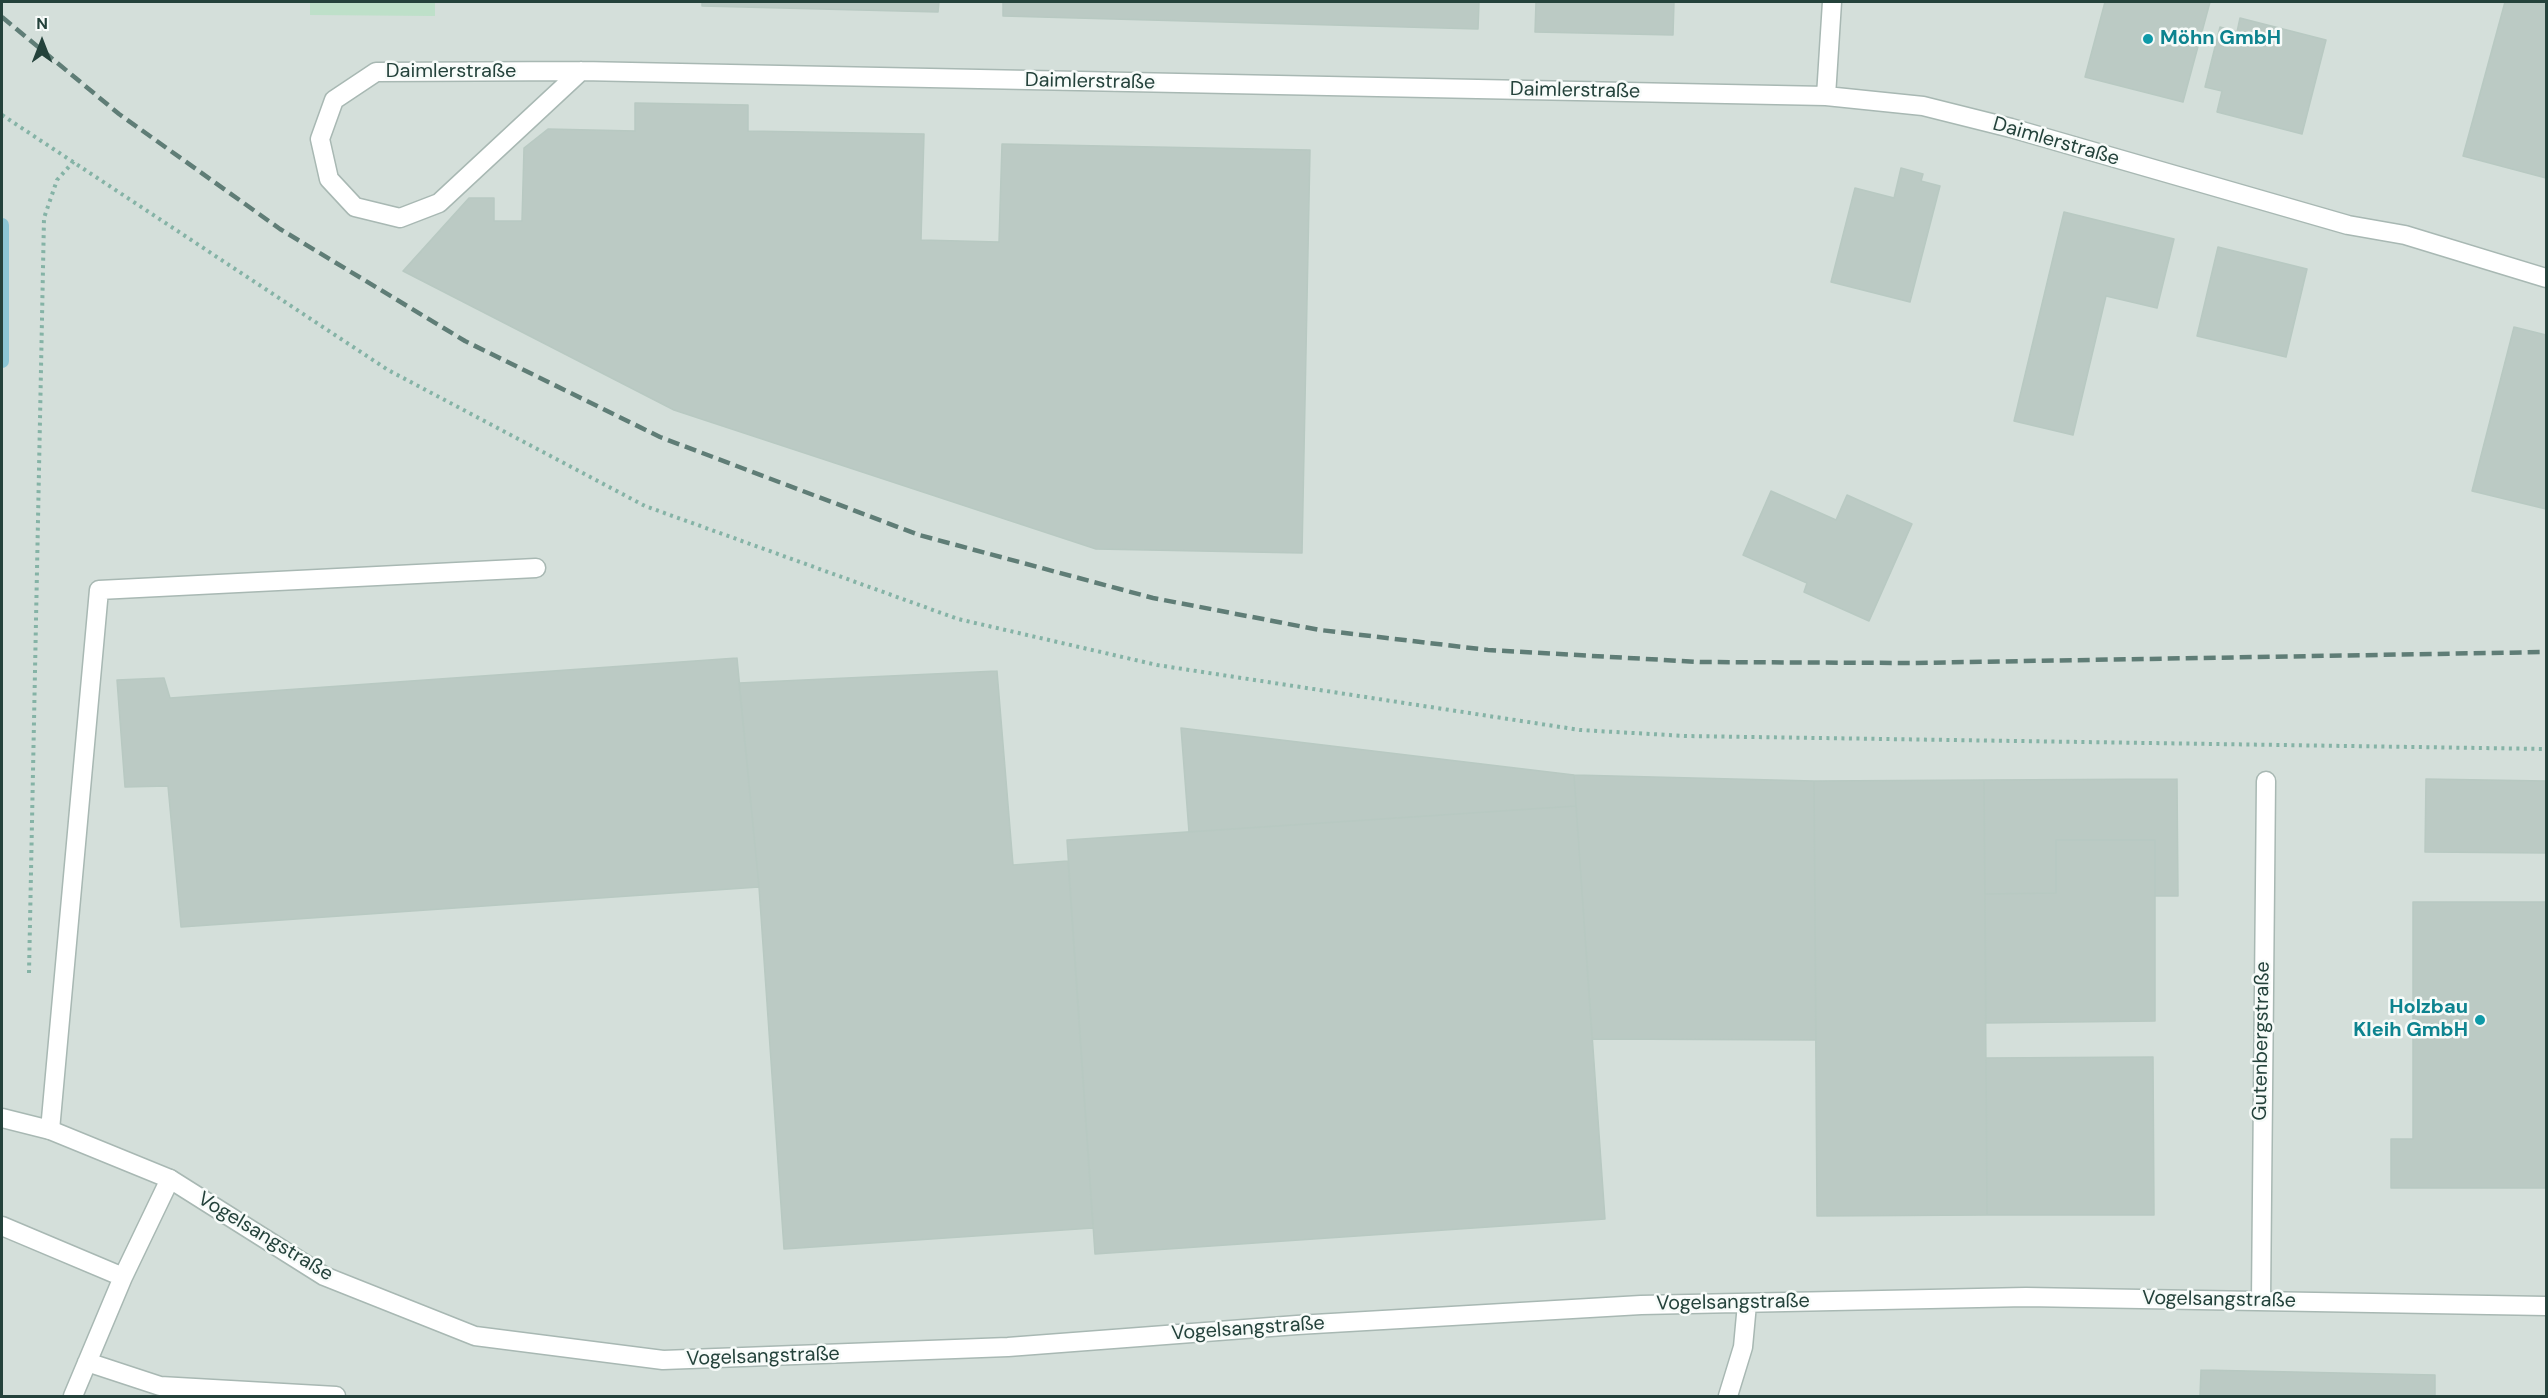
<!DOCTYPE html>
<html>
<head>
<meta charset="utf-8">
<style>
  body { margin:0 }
  #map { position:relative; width:2548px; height:1398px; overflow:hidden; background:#e6efeb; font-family:"DM Sans",sans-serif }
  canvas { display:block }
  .frame { position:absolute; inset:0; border:3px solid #24423b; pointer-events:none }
  .north { position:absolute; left:12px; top:12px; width:60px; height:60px; -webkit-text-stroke:4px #f7fbf9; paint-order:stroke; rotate:0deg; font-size:16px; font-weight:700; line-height:24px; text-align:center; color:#24423b }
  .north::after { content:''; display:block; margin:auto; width:21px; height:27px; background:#24423b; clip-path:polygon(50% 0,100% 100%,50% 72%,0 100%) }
</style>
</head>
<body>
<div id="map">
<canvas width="2548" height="1398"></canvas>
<div class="frame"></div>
<div class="north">N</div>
</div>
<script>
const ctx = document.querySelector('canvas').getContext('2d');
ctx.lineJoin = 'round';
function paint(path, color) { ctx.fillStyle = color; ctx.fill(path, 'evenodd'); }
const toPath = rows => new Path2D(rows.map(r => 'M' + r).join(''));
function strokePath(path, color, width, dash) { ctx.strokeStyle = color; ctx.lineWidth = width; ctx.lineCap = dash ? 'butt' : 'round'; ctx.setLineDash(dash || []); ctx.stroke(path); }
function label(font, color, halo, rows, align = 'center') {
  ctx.font = font + ' "DM Sans",sans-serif'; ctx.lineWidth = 5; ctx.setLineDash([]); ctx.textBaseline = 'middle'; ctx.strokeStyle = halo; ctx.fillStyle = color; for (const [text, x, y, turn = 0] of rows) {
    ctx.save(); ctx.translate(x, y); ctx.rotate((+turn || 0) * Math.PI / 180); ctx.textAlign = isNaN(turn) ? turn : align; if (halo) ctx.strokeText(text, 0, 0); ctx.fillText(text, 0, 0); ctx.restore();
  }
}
paint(toPath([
  [2,2,2546,2,2546,1396,2,1396]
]), '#d4dfda');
paint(toPath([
  [310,2,435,2,435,16,310,15]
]), '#bee0c9');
strokePath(toPath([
  [2,225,2,361]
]), '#8dc7d5', 14);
const building = toPath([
  [702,2,939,2,938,12,702,6,702,2],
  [1003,2,1479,2,1478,29,1003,16,1003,2],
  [1536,2,1674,2,1673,35,1535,32,1536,2],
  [2105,2,2210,2,2183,102,2085,77,2105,2],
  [2505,2,2546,2,2546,178,2463,156,2505,2],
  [2240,18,2326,40,2302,134,2217,112,2222,91,2205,87,2220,27,2237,32,2240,18],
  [635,103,748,105,748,131,924,134,921,240,999,242,1002,144,1310,150,1302,553,1096,549,674,410,403,271,469,198,494,198,494,221,522,221,524,148,548,129,635,131,635,103],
  [1901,168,1923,174,1921,181,1940,186,1910,302,1831,282,1855,188,1894,198,1901,168],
  [2064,212,2174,239,2157,308,2106,296,2073,435,2014,421,2064,212],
  [2218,247,2307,269,2286,357,2197,336,2218,247],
  [2514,327,2546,335,2546,509,2472,491,2514,327],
  [1771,491,1836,520,1847,495,1912,524,1869,621,1804,592,1807,583,1743,555,1771,491],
  [737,658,759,887,181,927,168,786,125,787,117,680,164,678,170,698,737,658],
  [997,671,1013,865,1068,861,1093,1228,784,1249,759,887,739,683,997,671],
  [1181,728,1574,775,1576,806,1189,832,1181,728],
  [1574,775,1814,781,1816,1040,1592,1039,1574,775],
  [2177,779,2178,896,2155,896,2155,840,2056,840,2056,893,1985,894,1984,780,2177,779],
  [2426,779,2546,781,2546,853,2425,852,2426,779],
  [1984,780,1987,1215,1817,1216,1814,781,1984,780],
  [1576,806,1605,1219,1095,1254,1067,840,1576,806],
  [2056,840,2155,840,2155,1021,1986,1023,1985,894,2056,893,2056,840],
  [2413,902,2546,902,2546,1188,2391,1188,2391,1139,2413,1139,2413,902],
  [2153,1057,2154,1215,1987,1215,1986,1058,2153,1057],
  [2201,1370,2435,1375,2435,1396,2200,1396,2201,1370]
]);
paint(building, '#bbcac4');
strokePath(building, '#b8c9c2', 1.5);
const lane = toPath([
  [50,1130,99,590,536,568],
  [2,1226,123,1277],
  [2261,1300,2266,781],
  [87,1362,160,1386,336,1396],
  [73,1396,123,1277,170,1179]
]);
const street = toPath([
  [581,71,439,203,400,218,355,207,329,179,320,139,334,100,376,72,581,71,1826,96,1923,106,2011,128,2348,225,2405,235,2546,278],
  [1826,96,1832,2],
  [2,1118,50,1130,170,1179,324,1276,475,1336,663,1360,1008,1347,1297,1325,1641,1305,2026,1297,2546,1306],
  [1728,1396,1743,1347,1747,1304]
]);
strokePath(lane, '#a8b8b3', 21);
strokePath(street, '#a8b8b3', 21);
strokePath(toPath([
  [2,115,388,370,645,506,958,619,1157,665,1580,730,1686,736,2546,749],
  [29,973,44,218,57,180,74,161]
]), '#85b3a6', 4, [3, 4.5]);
strokePath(lane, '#fff', 18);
strokePath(street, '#fff', 18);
strokePath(toPath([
  [2,17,119,114,280,229,465,341,660,437,919,535,1153,598,1320,630,1488,650,1700,662,1913,663,2546,652]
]), '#5f7d76', 4.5, [12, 6]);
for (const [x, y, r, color] of [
  [2148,39,6,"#0f9aa8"],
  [2480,1020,6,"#0f9aa8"]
]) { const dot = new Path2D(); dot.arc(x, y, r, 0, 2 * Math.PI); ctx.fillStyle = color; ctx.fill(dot); strokePath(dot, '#f7fbf9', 2); }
label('bold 20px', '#0d838f', '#f7fbf9', [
  ["Möhn GmbH",2160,39],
  ["Holzbau",2468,1008,"right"],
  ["Kleih GmbH",2468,1031,"right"]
], 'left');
label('20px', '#24423b', '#f7fbf9', [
  ["Daimlerstraße",451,72],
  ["Daimlerstraße",1090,82,1],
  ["Daimlerstraße",1575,91,1],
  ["Daimlerstraße",2056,142,16],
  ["Gutenbergstraße",2262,1041,-89],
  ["Vogelsangstraße",265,1237,31],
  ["Vogelsangstraße",2219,1300,1],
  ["Vogelsangstraße",1733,1303,-1],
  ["Vogelsangstraße",1248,1329,-4],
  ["Vogelsangstraße",763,1357,-2]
]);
</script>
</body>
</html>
